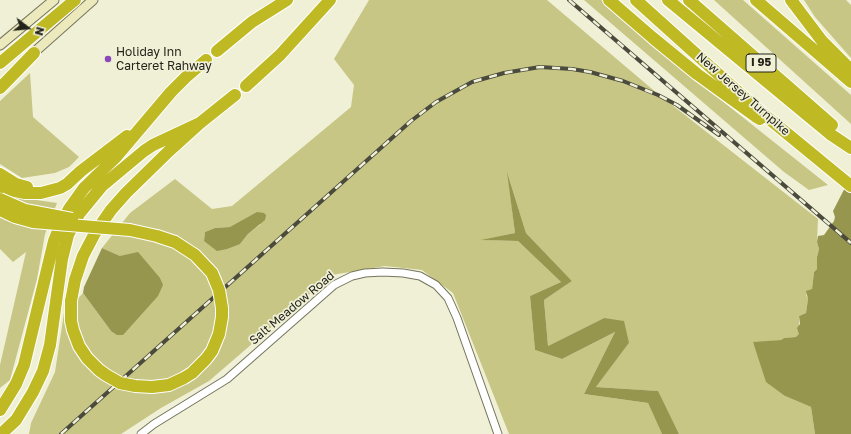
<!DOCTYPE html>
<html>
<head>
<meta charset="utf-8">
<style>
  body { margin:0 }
  #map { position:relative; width:851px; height:434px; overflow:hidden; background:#f0f0d7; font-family:"Golos Text",sans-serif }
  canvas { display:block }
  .north { position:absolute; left:8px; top:8px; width:40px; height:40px; -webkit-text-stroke:3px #f0f0d7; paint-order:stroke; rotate:106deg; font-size:11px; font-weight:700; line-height:16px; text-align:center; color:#232319 }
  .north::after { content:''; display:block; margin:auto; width:14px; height:18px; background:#232319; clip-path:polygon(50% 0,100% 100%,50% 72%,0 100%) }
</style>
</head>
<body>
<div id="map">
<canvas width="851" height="434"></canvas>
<div class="north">N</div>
</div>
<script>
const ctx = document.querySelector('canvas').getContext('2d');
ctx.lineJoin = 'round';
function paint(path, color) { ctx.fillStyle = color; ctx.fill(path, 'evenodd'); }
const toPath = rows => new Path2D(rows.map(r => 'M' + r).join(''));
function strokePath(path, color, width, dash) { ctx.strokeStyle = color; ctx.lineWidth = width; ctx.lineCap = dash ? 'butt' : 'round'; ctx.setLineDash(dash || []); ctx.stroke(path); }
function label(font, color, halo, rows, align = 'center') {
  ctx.font = font + ' "Golos Text",sans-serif'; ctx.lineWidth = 3.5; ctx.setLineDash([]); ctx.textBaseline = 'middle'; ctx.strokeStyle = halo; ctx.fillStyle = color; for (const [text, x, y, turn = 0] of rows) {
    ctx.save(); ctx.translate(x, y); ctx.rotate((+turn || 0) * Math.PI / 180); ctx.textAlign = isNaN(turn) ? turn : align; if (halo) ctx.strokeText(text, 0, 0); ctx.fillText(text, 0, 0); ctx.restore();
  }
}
paint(toPath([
  [369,0,547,0,658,94,818,219,817,242,819,249,817,257,817,269,814,272,812,289,806,295,808,299,806,313,799,316,799,334,797,337,784,338,781,340,753,343,785,396,811,407,815,434,679,434,657,391,596,387,629,343,604,318,548,346,544,300,572,281,526,233,508,175,515,233,484,240,518,241,561,282,530,296,535,350,562,359,615,332,584,394,648,403,662,434,509,434,453,293,422,270,385,266,332,275,209,381,161,408,121,434,29,434,31,423,55,372,64,313,83,293,111,331,120,256,102,248,130,213,175,179,212,209,232,206,351,107,354,85,334,59],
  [261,224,248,234,240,244,204,241,205,232,215,228,230,227],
  [584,0,601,0,687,73,828,185,809,190,784,172],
  [714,0,743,0,851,95,851,124],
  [804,0,846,0,851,5,851,58,815,17],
  [30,73,33,117,79,157,69,167,55,173,22,178,0,164,0,101],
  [0,193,2,195,57,203,45,234,37,279,10,380,0,388,0,365,26,252,13,262,0,249]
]), '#c7c685');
paint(toPath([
  [507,172,526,233,572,281,544,300,548,346,604,318,624,321,629,343,596,387,658,391,679,434,662,434,648,403,584,394,615,332,562,359,535,350,530,296,561,282,518,241,481,240,515,233],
  [851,176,851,434,815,434,811,407,785,396,766,382,753,342,781,340,784,338,796,337,799,334,797,328,800,324,799,316,806,313,808,299,806,291,812,289,814,272,817,269,817,257,819,249,817,242,818,236,824,235,834,221,835,217,833,211],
  [257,212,264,213,266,215,265,220,248,234,240,244,227,249,217,251,204,241,205,232,215,228,230,227],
  [102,248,120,256,138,252,160,278,163,285,158,296,123,335,117,335,111,331,83,293,84,287]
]), '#97964f');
const street = toPath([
  [141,434,154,424,227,379,334,285,352,276,365,273,383,272,403,273,420,276,436,285,448,298,457,318,498,434]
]);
const secondary = toPath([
  [0,45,54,0],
  [30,56,93,0]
]);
const highway = toPath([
  [609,0,653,38,697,74,755,116,760,119],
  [636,0,756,108,851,186],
  [668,0,830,134,851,148],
  [689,0,832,125],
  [756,0,851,82],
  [791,0,822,41,851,70],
  [217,51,252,22,287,0],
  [0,63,75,0],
  [246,86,280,55,330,0],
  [0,88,34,53],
  [0,174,16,184,27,187],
  [0,186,10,190,25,193,41,193,60,188,67,184,81,171,127,136],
  [71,301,75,280,83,256,95,233,111,210,126,193,169,151,200,123,235,95],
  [0,410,16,384,24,365,54,241,58,231,69,209,84,188,115,158,171,92,186,77,206,60],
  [1,434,16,420,33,392,43,371,50,345,62,259,68,235,79,214,102,186,144,151,153,145,200,123]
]);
strokePath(street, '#75755e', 9);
strokePath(secondary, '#75755e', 11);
strokePath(highway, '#fff', 14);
strokePath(street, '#fff', 7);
strokePath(secondary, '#eceabd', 9);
strokePath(highway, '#bfba24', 12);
const rail = toPath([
  [569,0,851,243],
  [61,434,411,121,436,102,472,82,504,73,540,67,572,69,590,72,623,81,658,95,677,105,719,135]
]);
strokePath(rail, '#4a4a3d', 4);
strokePath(rail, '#f0f0d7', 2.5, [8]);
const highwayBridge = toPath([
  [0,199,25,210,72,219],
  [0,210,15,217,33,222,130,230,157,236,175,242,195,255,212,273,219,290,222,308,222,317,219,334,212,351,206,359,192,373,184,378,169,385,152,387,135,386,120,383,106,375,99,370,87,358,79,346,73,330,71,321,71,301]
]);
strokePath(highwayBridge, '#fff', 14, []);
strokePath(highwayBridge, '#bfba24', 12);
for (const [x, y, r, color] of [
  [108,59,4,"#8947bb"]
]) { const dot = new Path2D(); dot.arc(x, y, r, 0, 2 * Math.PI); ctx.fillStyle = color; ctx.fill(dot); strokePath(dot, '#f0f0d7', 1.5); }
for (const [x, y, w] of [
  [761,63,30]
]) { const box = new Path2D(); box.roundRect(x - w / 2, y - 9, w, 18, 3); ctx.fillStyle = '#f0f0d7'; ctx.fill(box); strokePath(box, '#232319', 1); }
label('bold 11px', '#232319', null, [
  ["I 95",761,63]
]);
label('12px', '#232319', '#f0f0d7', [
  ["Holiday Inn",116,52],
  ["Carteret Rahway",116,66]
], 'left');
label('12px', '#232319', '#f0f0d7', [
  ["New Jersey Turnpike",743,94,41],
  ["Salt Meadow Road",292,308,-40]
]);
</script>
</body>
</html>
